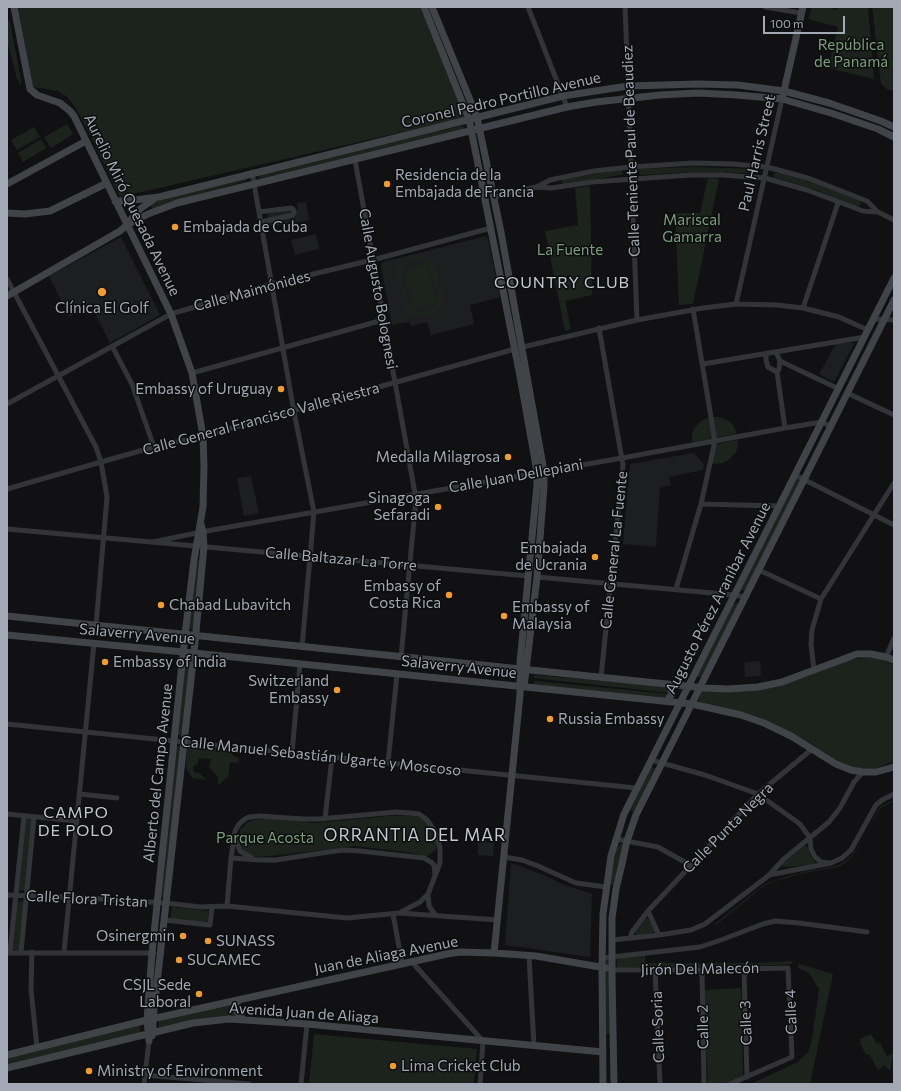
<!DOCTYPE html>
<html>
<head>
<meta charset="utf-8">
<style>
  body { margin:0 }
  #map { position:relative; width:901px; height:1091px; overflow:hidden; background:#111113; font-family:Commissioner,sans-serif }
  canvas { display:block }
  .frame { position:absolute; inset:0; border:8px solid #a3a9b4; pointer-events:none }
  .scale { position:absolute; left:763px; top:16px; width:82px; height:18px; box-sizing:border-box; border:2px solid #a3a9b4; border-top:0; padding-left:5px; font-size:12px; line-height:14px; white-space:nowrap; color:#a3a9b4; -webkit-text-stroke:3px #0c0d0e; paint-order:stroke }
</style>
</head>
<body>
<div id="map">
<canvas width="901" height="1091"></canvas>
<div class="frame"></div>
<div class="scale">100 m</div>
</div>
<script>
const ctx = document.querySelector('canvas').getContext('2d');
ctx.lineJoin = 'round';
function paint(path, color) { ctx.fillStyle = color; ctx.fill(path, 'evenodd'); }
const toPath = rows => new Path2D(rows.map(r => 'M' + r).join(''));
function strokePath(path, color, width, dash) { ctx.strokeStyle = color; ctx.lineWidth = width; ctx.lineCap = dash ? 'butt' : 'round'; ctx.setLineDash(dash || []); ctx.stroke(path); }
function label(font, color, halo, rows, align = 'center') {
  ctx.font = font + ' Commissioner,sans-serif'; ctx.lineWidth = 3; ctx.setLineDash([]); ctx.textBaseline = 'middle'; ctx.strokeStyle = halo; ctx.fillStyle = color; for (const [text, x, y, turn = 0] of rows) {
    ctx.save(); ctx.translate(x, y); ctx.rotate((+turn || 0) * Math.PI / 180); ctx.textAlign = isNaN(turn) ? turn : align; if (halo) ctx.strokeText(text, 0, 0); ctx.fillText(text, 0, 0); ctx.restore();
  }
}
paint(toPath([
  [306,202,309,220,269,227,267,214,298,209,297,203],
  [316,234,319,249,295,255,291,240],
  [486,236,488,239,500,297,470,305,474,324,431,335,427,322,411,326,410,322,392,325,381,266,383,262],
  [121,237,160,315,110,343,92,307,69,317,49,276],
  [851,342,854,344,834,382,819,374,836,344],
  [694,453,704,464,703,470,669,477,671,485,660,488,656,547,623,544,630,464],
  [251,476,259,513,244,516,237,478],
  [760,661,761,676,745,677,744,663],
  [478,842,494,843,493,856,478,855],
  [511,863,546,876,562,884,592,894,590,957,505,945]
]), '#1d1e20');
paint(toPath([
  [18,7,420,7,465,113,463,118,120,197,91,137,76,108,67,97,58,91,33,87],
  [812,7,828,7,837,10,838,7,868,7,874,79,828,68,838,27,808,19],
  [872,7,894,7,894,90,888,90,881,84],
  [7,20,8,20,10,22,21,80,21,85,17,79,9,47,7,42],
  [67,124,73,134,51,148,44,137],
  [461,126,464,127,466,128,465,130,261,178,259,177,259,175,261,173],
  [34,127,40,137,17,150,11,140],
  [41,139,46,148,23,162,18,153],
  [692,167,755,169,758,171,757,173,692,172,641,175,638,171,639,169],
  [620,170,623,172,623,174,621,175,565,184,562,184,562,181,564,179],
  [775,173,782,173,821,184,860,201,861,204,857,207,816,190,774,177,773,175],
  [246,176,248,178,246,181,168,202,153,209,151,207,151,204,154,202],
  [708,178,719,179,693,304,679,305,675,213,700,213],
  [590,186,592,295,565,301,571,329,565,331,545,231,578,225,575,188],
  [416,255,424,257,432,263,435,267,443,296,440,307,434,314,424,317,411,314,412,319,410,320,395,268,398,268,405,259,408,257],
  [414,260,421,260,429,266,438,295,438,302,436,306,427,312,416,311,409,305,401,279,403,268,408,263],
  [426,264,437,303,414,309,403,270],
  [709,417,713,439,692,442,692,434,695,427,701,421],
  [713,417,719,417,727,420,733,425,737,434,717,437],
  [738,440,737,450,730,459,723,463,711,464,716,446,720,443],
  [797,478,799,480,799,483,747,588,742,591,740,590],
  [194,561,200,561,194,630,188,628],
  [737,602,738,605,703,676,701,677,698,677,697,675,733,605],
  [872,657,885,660,894,665,894,761,876,768,868,769,848,767,806,741,779,726,758,717,701,703,698,700,701,691,749,691,765,689,806,677,848,660],
  [185,663,190,664,183,735,176,735],
  [534,675,664,686,669,693,534,678],
  [534,681,628,690,668,694,665,700,534,686],
  [187,745,230,750,233,756,239,758,239,763,230,762,228,777,221,782,220,785,218,784,218,777,209,767,211,759,199,758,197,765,193,766,194,772,199,773,207,780,192,778,186,768],
  [175,746,183,747,166,897,161,897],
  [650,766,655,768,635,812,629,810],
  [894,800,894,801,881,808,872,821,856,852,848,861,838,867,803,873,776,881,765,885,716,925,715,924,765,884,776,880,803,872,837,866,847,860,856,851,874,817,880,807],
  [410,815,418,817,425,821,432,831,437,843,436,850,427,856,406,852,355,846,289,854,260,857,250,855,243,850,238,840,240,830,247,823,253,820,276,818,303,822,315,823,389,816],
  [24,817,33,817,27,891,16,890],
  [621,844,624,844,614,885,608,884,617,848],
  [806,845,808,848,811,857,815,862,814,865,783,867,782,866,782,864],
  [15,901,26,902,21,950,10,950],
  [172,907,209,911,207,923,170,919],
  [648,918,655,932,637,936,635,933,635,931,645,919],
  [645,953,645,963,757,963,792,961,792,964,757,966,656,968,646,968,645,965,645,967,617,968,617,957],
  [603,958,609,958,610,1034,606,1034],
  [799,964,833,974,810,1084,751,1084,798,1062,809,1051,812,1039,819,989,809,973,798,968],
  [741,988,743,1076,724,1084,708,1084,703,990],
  [237,1004,243,1019,159,1031,158,1018],
  [139,1023,141,1035,7,1066,7,1057],
  [314,1034,477,1049,474,1084,309,1084],
  [871,1034,877,1044,880,1043,887,1056,893,1054,890,1072,885,1065,878,1070,869,1054,866,1055,860,1043,861,1041,860,1039]
]), '#1c231c');
strokePath(toPath([
  [528,7,567,107],
  [625,7,637,320],
  [765,7,801,13],
  [355,160,416,499,401,657],
  [252,172,294,412,314,512,302,647],
  [537,187,550,180,594,171,631,167,693,163,733,164,767,167,808,178,867,201,878,212,894,220],
  [494,197,536,187,551,188,592,182,690,175,722,175,765,178,807,190,863,211,878,212],
  [259,212,291,208,293,209,294,213,293,215,261,222],
  [7,279,96,447,101,462,107,497,96,625],
  [736,304,782,99],
  [803,308,838,203],
  [874,319,894,320],
  [599,328,623,465,601,677],
  [112,346,132,384,154,447],
  [523,347,637,320,703,308,736,304,777,305,803,308,839,317,868,330],
  [776,352,780,361,779,369,777,372,785,428],
  [766,353,766,360,768,367,777,372],
  [780,361,839,389],
  [703,364,865,337],
  [192,373,383,320],
  [847,393,894,415],
  [7,404,171,314,272,284,380,258,491,228],
  [795,475,894,525],
  [7,489,101,462,154,447,203,436,515,349],
  [701,504,779,506],
  [7,529,528,576],
  [153,542,201,532,622,458,785,428,822,422,830,426],
  [759,570,821,599],
  [537,577,734,595,746,597],
  [676,589,701,504,715,441,693,309],
  [886,657,894,638],
  [814,670,811,644,812,630,821,599,894,483],
  [7,724,636,788],
  [292,753,300,664],
  [651,760,705,775,758,794,800,824,810,838,811,849,815,857,821,862,829,863],
  [388,763,397,674],
  [80,794,117,798],
  [7,814,77,821],
  [325,819,332,757],
  [235,838,240,851,252,858],
  [616,839,658,847,690,865],
  [504,857,522,860,538,866,576,883,606,887],
  [231,858,260,860,276,860,328,852,344,850,360,851,424,858,431,862,434,865,435,875],
  [769,875,831,863,842,858,851,850,876,805,882,800,894,794],
  [7,895,69,897,166,903,200,907,227,906,347,918,399,913,498,920],
  [227,906,231,858,235,831,239,824,245,819,249,817,260,816,303,819,319,819,397,812,411,813,419,814,427,820,435,831,440,848,440,863,428,894,429,906,435,915],
  [648,911,659,935],
  [401,912,420,902,428,894],
  [393,914,402,963],
  [164,920,210,925,212,907],
  [630,938,632,932,648,911,758,794,812,749],
  [612,940,659,935,691,930,705,924,768,876,784,859,829,822,840,808,854,782,863,772],
  [10,952,24,816],
  [21,952,34,817],
  [32,952,31,989,37,1048],
  [64,952,94,643],
  [7,953,154,953],
  [529,956,534,1046],
  [602,958,700,947,721,940,763,924,775,921,799,923,867,932],
  [411,961,483,1041,480,1084],
  [744,969,747,1077],
  [612,970,702,970,788,968,792,1057,730,1084],
  [655,970,660,1084],
  [702,970,704,1084],
  [145,1075,249,1084],
  [144,1084,149,1041],
  [301,1084,307,1024]
]), '#323438', 5);
strokePath(toPath([
  [14,7,30,89,37,95,60,103,70,111,74,116,171,314,192,373,203,436,204,466,203,507,194,560,185,635,152,953,147,1020,149,1041],
  [424,7,469,119,520,376,537,472,537,485,520,662,520,695,494,953],
  [432,7,477,117,501,232,544,471,544,486,537,577,524,687],
  [783,95,803,7],
  [7,184,86,141],
  [115,201,126,201,159,197,563,96,628,86,698,84,738,85,784,91,829,103,881,121,894,127],
  [7,213,25,214,50,211,107,183],
  [128,223,140,209,154,199],
  [7,296,120,231,127,225,148,214,177,203,567,107,596,102,660,95,698,93,737,95,782,99,831,113,878,129,894,137],
  [7,616,705,688,728,689,758,687,782,682,857,654,871,654,886,657,894,660],
  [7,635,194,653,692,704,741,715,764,723,791,736,836,764,851,770,863,772,876,772,894,767],
  [667,684,670,686,672,694,667,701],
  [238,1000,236,1008,237,1012,243,1019],
  [152,1036,153,1033,153,1019,194,653,204,546,203,532,201,524],
  [7,1055,147,1020,447,954,460,952,494,953,536,956,606,968],
  [7,1068,193,1023,229,1019,307,1024,603,1052],
  [603,1084,602,966,603,914,611,856,624,814,894,278],
  [614,1084,612,976,612,918,616,889,621,868,627,841,636,815,894,300]
]), '#404348', 7);
for (const [x, y, r, color] of [
  [387,184,4,"#f09d2c"],
  [175,227,4,"#f09d2c"],
  [102,292,5,"#f09d2c"],
  [281,389,4,"#f09d2c"],
  [508,457,4,"#f09d2c"],
  [438,507,4,"#f09d2c"],
  [595,557,4,"#f09d2c"],
  [449,595,4,"#f09d2c"],
  [161,605,4,"#f09d2c"],
  [504,616,4,"#f09d2c"],
  [105,662,4,"#f09d2c"],
  [337,690,4,"#f09d2c"],
  [550,719,4,"#f09d2c"],
  [183,936,4,"#f09d2c"],
  [208,941,4,"#f09d2c"],
  [179,960,4,"#f09d2c"],
  [199,994,4,"#f09d2c"],
  [393,1066,4,"#f09d2c"],
  [89,1071,4,"#f09d2c"]
]) { const dot = new Path2D(); dot.arc(x, y, r, 0, 2 * Math.PI); ctx.fillStyle = color; ctx.fill(dot); strokePath(dot, '#0c0d0e', 1.5); }
label('15px', '#7b9f7a', '#0c0d0e', [
  ["República",851,45],
  ["de Panamá",851,62],
  ["Mariscal",692,220],
  ["Gamarra",692,237],
  ["La Fuente",570,250],
  ["Parque Acosta",265,838]
]);
label('15px', '#a3a9b4', '#0c0d0e', [
  ["Coronel Pedro Portillo Avenue",501,100,-13],
  ["Calle Teniente Paul de Beaudiez",631,151,-92],
  ["Paul Harris Street",757,153,-77],
  ["Aurelio Miró Quesada Avenue",132,205,64],
  ["Calle Augusto Bolognesi",378,289,80],
  ["Calle Maimónides",252,291,-15],
  ["Calle General Francisco Valle Riestra",261,419,-15],
  ["Calle Juan Dellepiani",516,476,-10],
  ["Calle General La Fuente",614,550,-84],
  ["Calle Baltazar La Torre",341,559,5],
  ["Augusto Pérez Araníbar Avenue",718,598,-63],
  ["Salaverry Avenue",137,634,5],
  ["Salaverry Avenue",459,667,6],
  ["Calle Manuel Sebastián Ugarte y Moscoso",321,756,6],
  ["Alberto del Campo Avenue",158,773,-84],
  ["Calle Punta Negra",728,828,-45],
  ["Calle Flora Tristan",87,899,3],
  ["Juan de Aliaga Avenue",386,955,-11],
  ["Jirón Del Malecón",700,969,-1],
  ["Calle 4",791,1012,-92],
  ["Avenida Juan de Aliaga",304,1013,4],
  ["Calle 3",746,1023,-92],
  ["Calle Soria",658,1027,-92],
  ["Calle 2",703,1027,-91]
]);
label('15px', '#a3a9b4', '#0c0d0e', [
  ["Residencia de la",395,175],
  ["Embajada de Francia",395,192],
  ["Embajada de Cuba",183,227],
  ["Clínica El Golf",102,308,"center"],
  ["Embassy of Uruguay",273,389,"right"],
  ["Medalla Milagrosa",500,457,"right"],
  ["Sinagoga",430,498,"right"],
  ["Sefaradi",430,515,"right"],
  ["Embajada",587,548,"right"],
  ["de Ucrania",587,565,"right"],
  ["Embassy of",441,586,"right"],
  ["Costa Rica",441,603,"right"],
  ["Chabad Lubavitch",169,605],
  ["Embassy of",512,607],
  ["Malaysia",512,624],
  ["Embassy of India",113,662],
  ["Switzerland",329,681,"right"],
  ["Embassy",329,698,"right"],
  ["Russia Embassy",558,719],
  ["Osinergmin",175,936,"right"],
  ["SUNASS",216,941],
  ["SUCAMEC",187,960],
  ["CSJL Sede",191,985,"right"],
  ["Laboral",191,1002,"right"],
  ["Lima Cricket Club",401,1066],
  ["Ministry of Environment",97,1071]
], 'left');
ctx.letterSpacing = '1px';
label('16px', '#c4c8d0', '#0c0d0e', [
  ["COUNTRY CLUB",562,283],
  ["CAMPO",76,813],
  ["DE POLO",76,831]
]);
ctx.letterSpacing = '0px';
ctx.letterSpacing = '1px';
label('17px', '#c4c8d0', '#0c0d0e', [
  ["ORRANTIA DEL MAR",415,835]
]);
ctx.letterSpacing = '0px';
</script>
</body>
</html>
